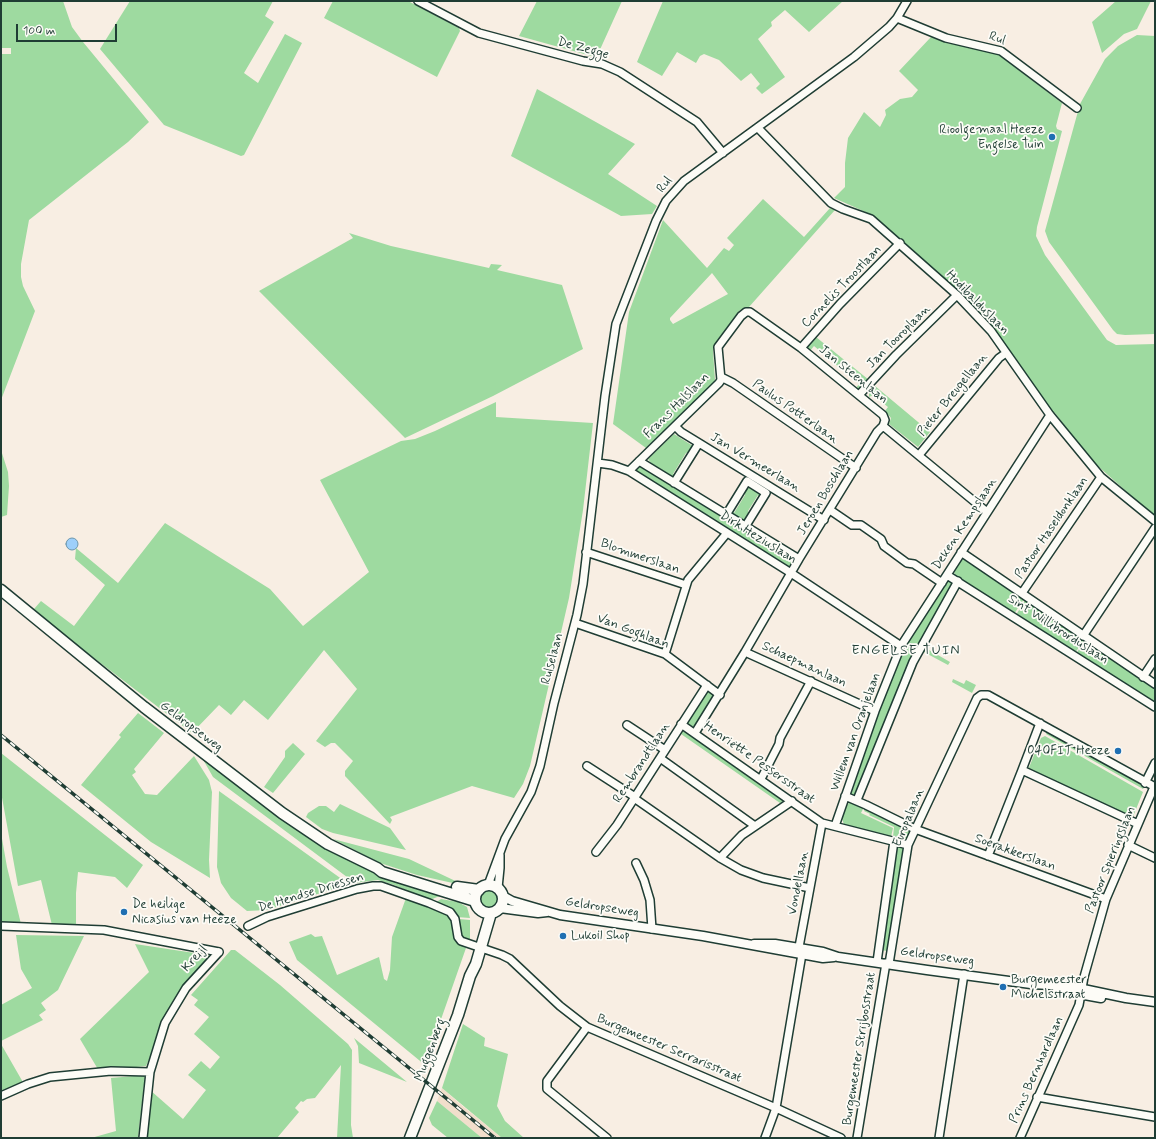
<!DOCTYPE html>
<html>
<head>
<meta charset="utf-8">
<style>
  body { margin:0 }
  #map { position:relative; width:1156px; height:1139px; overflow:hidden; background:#f8eee3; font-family:Mynerve,sans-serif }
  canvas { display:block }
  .frame { position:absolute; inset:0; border:2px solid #1f3d34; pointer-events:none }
  .scale { position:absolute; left:16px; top:24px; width:101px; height:18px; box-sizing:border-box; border:2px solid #1f3d34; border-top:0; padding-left:5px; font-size:12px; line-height:14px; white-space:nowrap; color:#1f3d34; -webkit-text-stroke:3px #fdfcf7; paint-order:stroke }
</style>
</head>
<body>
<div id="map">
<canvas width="1156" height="1139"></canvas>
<div class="frame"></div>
<div class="scale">100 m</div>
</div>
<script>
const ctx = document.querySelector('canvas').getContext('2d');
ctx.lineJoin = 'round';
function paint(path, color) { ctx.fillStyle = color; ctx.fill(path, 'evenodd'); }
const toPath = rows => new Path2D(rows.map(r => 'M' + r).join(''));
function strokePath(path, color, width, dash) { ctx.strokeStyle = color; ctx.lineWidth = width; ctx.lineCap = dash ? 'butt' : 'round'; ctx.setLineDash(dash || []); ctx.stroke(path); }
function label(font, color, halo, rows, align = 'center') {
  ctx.font = font + ' Mynerve,sans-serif'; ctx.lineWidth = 3.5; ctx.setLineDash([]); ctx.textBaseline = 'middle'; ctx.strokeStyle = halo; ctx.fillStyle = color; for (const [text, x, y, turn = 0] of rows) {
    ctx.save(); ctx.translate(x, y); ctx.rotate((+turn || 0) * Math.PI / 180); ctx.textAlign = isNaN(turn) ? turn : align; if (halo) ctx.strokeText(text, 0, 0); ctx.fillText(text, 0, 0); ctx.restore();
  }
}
paint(toPath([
  [442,1088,459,1103,502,1138,482,1138,437,1101]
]), '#f1decb');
paint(toPath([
  [1,1,63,1,72,27,83,42,149,122,128,142,29,220,21,264,21,277,23,286,35,311,1,400,1,54,11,54,11,48,1,48],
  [130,1,273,1,265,16,274,22,244,73,258,83,285,34,302,43,244,155,241,156,164,125,100,49],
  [333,1,408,1,459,28,460,31,437,77,324,18],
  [537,1,622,1,598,54,595,57,519,36],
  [663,1,843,1,809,32,785,10,771,22,772,26,758,39,785,77,762,94,756,88,760,84,751,73,741,81,719,60,704,54,700,56,696,63,677,52,662,76,637,62],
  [1116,1,1151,1,1137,29,1124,34,1102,53,1092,22],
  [1137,35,1155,36,1155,334,1125,335,1117,334,1113,330,1049,242,1045,231,1080,104,1105,59,1118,46],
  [931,37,947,43,995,52,1062,103,1056,126,1057,129,1062,131,1037,227,1036,236,1045,255,1107,340,1116,345,1155,344,1155,517,1090,459,1055,413,1050,411,1002,342,941,277,881,223,870,214,834,198,845,187,845,163,848,138,864,112,880,127,886,115,885,110,900,99,912,97,918,90,899,71],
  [537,89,635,144,608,174,657,206,652,214,621,216,511,156],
  [763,199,804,237,830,208,835,210,749,307,740,310,716,342,713,351,715,380,714,383,646,448,613,424,629,312,663,220,707,268,724,248,729,251,734,245,727,238],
  [712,273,728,294,673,324,670,320,670,318],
  [349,233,391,246,489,268,491,264,502,265,497,270,562,285,583,349,493,396,405,438,259,291,353,238],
  [816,337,869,380,861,389,856,388,859,384,814,346,810,351,808,350,807,346],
  [875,386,930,432,918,447,889,424,891,418,885,411,888,407,873,395,869,397,869,393],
  [496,402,496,417,593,423,583,510,569,598,530,766,523,784,514,798,472,786,390,817,392,820,390,824,345,776,345,771,353,761,335,743,331,743,325,747,316,741,357,689,324,650,268,720,244,700,231,715,219,705,192,733,73,642,34,609,41,601,74,626,105,585,75,559,76,548,118,583,165,523,270,589,303,626,369,572,320,480,401,441,415,439,435,431],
  [674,434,693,446,690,452,686,453,673,474,677,474,672,476,651,463,648,459],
  [1,450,8,472,9,486,7,515,1,517],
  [641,466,792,558,792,563,789,566,785,566,637,473,637,469],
  [748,485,761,493,762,495,760,499,758,495,748,511,749,518,744,521,731,513,732,508,734,513,745,495,744,488],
  [965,559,1024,599,1014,614,955,576,954,571,959,561],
  [948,580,952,580,953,583,912,656,855,797,851,795,878,711,901,654],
  [1025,600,1084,640,1075,653,1016,615],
  [1085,640,1155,688,1155,704,1076,654],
  [924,647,950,662,948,665,922,651],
  [953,679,964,684,966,680,976,685,972,693,952,682],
  [708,691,711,693,714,698,696,726,689,726,687,722,706,692],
  [138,713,164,733,134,769,136,772,132,775,145,794,157,795,194,756,209,780,212,792,209,860,210,878,151,842,81,785,121,737,119,735],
  [683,730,784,800,784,801,780,803,681,734],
  [1047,731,1145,786,1143,789,1046,734],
  [1045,736,1143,792,1132,819,1028,770,1041,738],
  [293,743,305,754,273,793,264,787,285,757,285,751],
  [1,753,143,865,127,888,115,877,78,872,76,893,76,926,52,925,41,880,18,886,1,792],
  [201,756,297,830,333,853,396,880,442,895,430,900,394,885,378,880,355,883,213,777],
  [219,791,343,880,346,885,267,910,247,911,231,898,221,883,217,867],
  [850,802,864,807,861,813,893,828,891,837,844,825,842,818,846,806],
  [340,804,390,828,406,850,333,833,322,829,306,817,308,813,319,806,326,806,334,812],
  [865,808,909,829,909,837,903,840,893,837,894,827,869,815,870,814,864,811],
  [1,833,7,867,21,924,1,924],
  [333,839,409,859,466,886,417,875,380,863],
  [898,845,902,846,903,849,887,951,881,950,896,848],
  '479 898a10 10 0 1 1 20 0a10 10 0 1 1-20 0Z',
  [406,898,443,911,450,918,457,942,466,948,425,1065,297,960,289,942,311,934,315,937,322,936,337,975,379,957,384,979,387,981,390,970,392,937],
  [441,899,458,902,467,907,470,918,456,917,447,907,435,903],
  [459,919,470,920,470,943,466,942,460,933,458,923],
  [16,935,84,936,58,990,41,1003,46,1010,39,1015,43,1020,1,1041,1,1005,32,988,21,969],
  [135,944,214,956,174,1003,146,1066,99,1071,80,1039,149,972],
  [231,950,235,950,280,985,348,1044,352,1050,351,1125,353,1138,337,1138,341,1065,315,1098,307,1099,303,1102,301,1101,295,1108,299,1112,277,1138,145,1138,150,1090,183,1119,206,1090,188,1075,201,1061,210,1069,220,1057,194,1034,209,1017,194,1005,198,1000,191,995],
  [463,1024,485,1038,484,1046,508,1054,497,1106,505,1121,524,1138,502,1138,442,1088],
  [354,1038,407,1082,359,1063,358,1046],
  [1,1044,24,1084,1,1094],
  [145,1075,138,1138,91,1138,116,1131,111,1078],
  [437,1101,482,1138,448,1138,432,1125,429,1118]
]), '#9edaa0');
const water = toPath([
  '66 544a6 6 0 1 1 12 0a6 6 0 1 1-12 0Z'
]);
paint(water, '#9dcffa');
strokePath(water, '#6b95ab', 1);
const minor = toPath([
  [418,1,479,33,583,61,602,64,620,72,697,122,723,153],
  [897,18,946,38,1001,51,1077,108],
  [758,128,831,203,843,209,871,219,957,295,991,331,1050,415,1101,477,1155,521],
  [801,348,840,304,900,243],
  [721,377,733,383,856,468],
  [859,395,896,355,957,295],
  [675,426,681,432,699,443,824,520],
  [919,455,999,358,1006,353],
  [639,461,799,559],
  [598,463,612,465,629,471,791,573,901,646],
  [629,471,719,383,721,380,718,347,741,316,746,312,750,312,801,348,883,415,885,420,883,426,987,512],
  [674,483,699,443],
  [830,510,852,525,861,525,881,539,884,546,907,563,914,564,942,583],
  [726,515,747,481,766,493,745,527],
  [586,552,686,585],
  [961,552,1155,684],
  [947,575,1155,707],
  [1022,593,1101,477],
  [575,623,665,654,720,695],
  [1083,636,1155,528],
  [745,652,875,711],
  [665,654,688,580,727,533],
  [1143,677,1155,659],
  [1040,723,1022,770,1138,824],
  [681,724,822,823,908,845],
  [627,725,665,750],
  [695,733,745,652,799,559,877,432,883,426],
  [660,758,755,826],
  [587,766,635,797],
  [761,779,779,744,780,738,811,681],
  [1145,783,1155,763],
  [845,796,866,805,915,829,1106,899],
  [634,798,720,858,741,870,763,878,810,888],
  [857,800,913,662,958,581],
  [835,826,875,711,901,646,1050,415],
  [1128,845,1155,858],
  [596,852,617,825,707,685],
  [988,856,1022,770],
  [720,858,742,835,792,801],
  [636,863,644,880,650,900,652,929],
  [488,885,505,839,531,792,540,766,554,703,577,615,583,584,605,396,616,324,656,221,666,201,684,181,854,57,889,27,897,18,907,1],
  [498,888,500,868,500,855],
  [1,926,104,930,219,952],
  [248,926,267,917,357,889,373,886,381,886,429,903,450,912,455,919,458,937,461,941,502,955,510,959,560,1006,587,1027,776,1108,841,1138],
  [877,962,894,841],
  [889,964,908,845,977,698,981,695,988,695,1155,787],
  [587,1027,547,1081,547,1089,607,1138],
  [1,1096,28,1084,50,1077,111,1071,150,1072],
  [1037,1097,1155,1117],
  [143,1138,150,1072,165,1023,186,988,219,952],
  [765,1138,776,1108,802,954,799,947,822,823],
  [857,1138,886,963],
  [939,1138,964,974],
  [1020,1138,1079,1005,1084,977,1106,899,1154,787]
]);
const tertiary = toPath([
  [503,896,512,901,560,915,703,936,823,958,834,957],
  [500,908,538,913,547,912],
  [754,944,775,944,823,952,838,957,927,970,1031,984,1069,986,1126,998,1155,1002],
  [1057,990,1101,998]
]);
const secondary = toPath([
  [1,590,144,707,282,813,328,844,377,868,382,872,475,901],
  '475 899a14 14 0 1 1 28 0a14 14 0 1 1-28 0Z',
  [457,887,479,890],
  [410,1138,458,1015,470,976,476,964,491,913]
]);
strokePath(minor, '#1f3d34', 10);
strokePath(tertiary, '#1f3d34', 11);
strokePath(secondary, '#1f3d34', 13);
strokePath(minor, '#fdfcf7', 7);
strokePath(tertiary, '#fdfcf7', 8);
strokePath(secondary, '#fdfcf7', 10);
const rail = toPath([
  [1,735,495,1138]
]);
strokePath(rail, '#1f3d34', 3.5);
strokePath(rail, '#fdfcf7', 2, [6]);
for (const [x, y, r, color] of [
  [1052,137,4,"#1f6fb2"],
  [1118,751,4,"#1f6fb2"],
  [124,912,4,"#1f6fb2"],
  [563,936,4,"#1f6fb2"],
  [1003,987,4,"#1f6fb2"]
]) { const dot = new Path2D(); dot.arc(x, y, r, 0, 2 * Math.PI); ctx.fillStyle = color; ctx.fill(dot); strokePath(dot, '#fdfcf7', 1.5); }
label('13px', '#1f3d34', '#fdfcf7', [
  ["Rul",997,39,20],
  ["De Zegge",583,49,15],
  ["Rul",665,185,-51],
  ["Cornelis Troostlaan",842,287,-46],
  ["Hodibalduslaan",977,303,46],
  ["Jan Tooroplaan",899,337,-45],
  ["Jan Steenlaan",853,375,39],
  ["Pieter Breugellaan",953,395,-51],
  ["Frans Halslaan",677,406,-45],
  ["Paulus Potterlaan",795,412,35],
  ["Jan Vermeerlaan",755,463,31],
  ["Jeroen Boschlaan",826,493,-59],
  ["Deken Kempslaan",965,524,-57],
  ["Pastoor Haseldonklaan",1052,528,-56],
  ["Dirk Heziuslaan",758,538,32],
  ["Blommerslaan",640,557,19],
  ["Sint Willibrorduslaan",1058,630,33],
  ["Van Goghlaan",633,632,21],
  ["Rulselaan",553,659,-75],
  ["Schaepmanlaan",804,665,25],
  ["Geldropseweg",191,727,37],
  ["Willem van Oranjelaan",856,732,-70],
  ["Rembrandtlaan",642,763,-57],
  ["Henriëtte Pessersstraat",759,763,35],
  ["Europalaan",909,818,-67],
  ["Soerakkerslaan",1015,853,20],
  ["Pastoor Spieringslaan",1111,860,-68],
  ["Vondellaan",799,883,-79],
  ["De Hendse Driessen",311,893,-17],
  ["Geldropseweg",602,908,9],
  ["Geldropseweg",937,957,8],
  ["Kreijl",195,959,-48],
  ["Burgemeester Serrarisstraat",669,1049,23],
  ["Burgemeester Strijbosstraat",860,1049,-81],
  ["Muggenberg",431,1050,-69],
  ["Prins Bernhardlaan",1037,1070,-66]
]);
label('13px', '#1f3d34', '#fdfcf7', [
  ["Rioolgemaal Heeze",1044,130,"right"],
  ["Engelse Tuin",1044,145,"right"],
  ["040FIT Heeze",1110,751,"right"],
  ["De heilige",132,905],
  ["Nicasius van Heeze",132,920],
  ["Lukoil Shop",571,936],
  ["Burgemeester",1011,980],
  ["Michelsstraat",1011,995]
], 'left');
ctx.letterSpacing = '1px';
label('14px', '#1f3d34', '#fdfcf7', [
  ["ENGELSE TUIN",906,651]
]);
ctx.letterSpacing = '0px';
</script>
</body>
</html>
